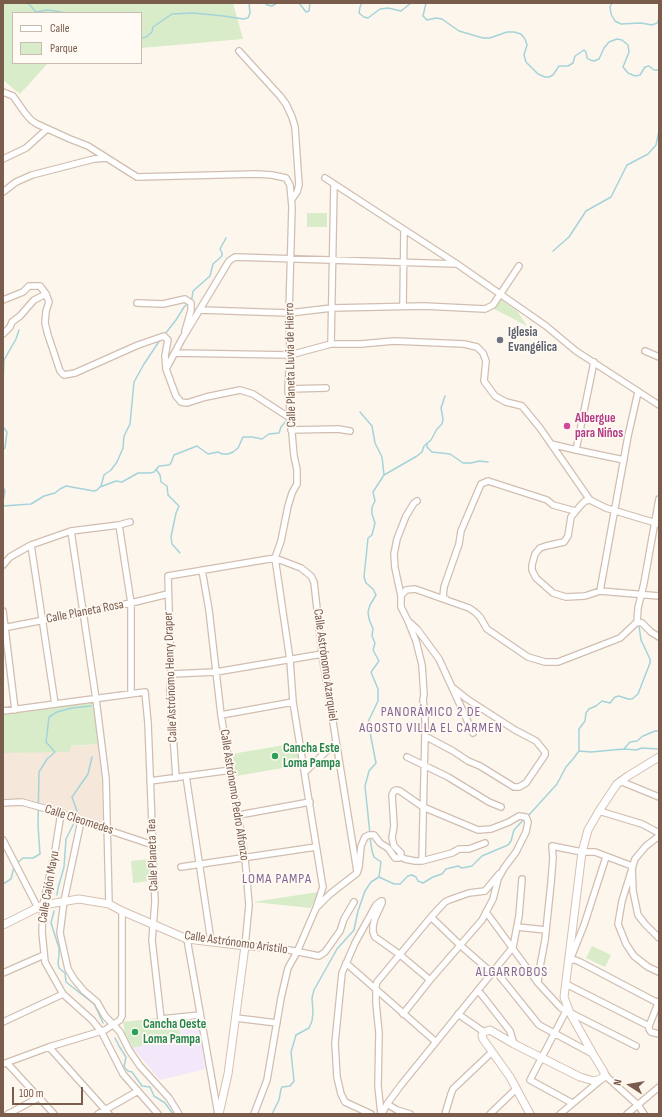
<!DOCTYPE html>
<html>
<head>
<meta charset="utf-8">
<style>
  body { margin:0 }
  #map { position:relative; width:662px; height:1117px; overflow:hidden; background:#fdf6ec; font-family:"Sofia Sans Condensed",sans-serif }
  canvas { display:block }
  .frame { position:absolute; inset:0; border:4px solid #7a5c4d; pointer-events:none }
  .legend { position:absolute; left:12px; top:12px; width:130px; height:52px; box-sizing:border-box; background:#fffaf3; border:1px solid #cabbb1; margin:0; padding:5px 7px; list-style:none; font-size:12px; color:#7a5c4d }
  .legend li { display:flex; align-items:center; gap:8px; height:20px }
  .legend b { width:20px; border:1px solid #cabbb1 }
  .north { position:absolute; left:610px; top:1065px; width:40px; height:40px; -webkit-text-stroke:3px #fffaf3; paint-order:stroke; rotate:282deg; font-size:11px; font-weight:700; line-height:16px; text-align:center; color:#7a5c4d }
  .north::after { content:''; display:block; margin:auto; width:14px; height:18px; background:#7a5c4d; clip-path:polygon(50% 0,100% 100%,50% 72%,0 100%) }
  .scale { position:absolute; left:12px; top:1087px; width:71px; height:18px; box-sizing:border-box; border:2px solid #7a5c4d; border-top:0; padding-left:5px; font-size:12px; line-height:14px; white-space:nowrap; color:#7a5c4d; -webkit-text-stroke:3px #fffaf3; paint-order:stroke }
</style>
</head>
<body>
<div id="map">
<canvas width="662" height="1117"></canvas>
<div class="frame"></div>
<ul class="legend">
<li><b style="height:5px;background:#fff"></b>Calle</li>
<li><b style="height:11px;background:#d8ecc9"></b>Parque</li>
</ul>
<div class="north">N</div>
<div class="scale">100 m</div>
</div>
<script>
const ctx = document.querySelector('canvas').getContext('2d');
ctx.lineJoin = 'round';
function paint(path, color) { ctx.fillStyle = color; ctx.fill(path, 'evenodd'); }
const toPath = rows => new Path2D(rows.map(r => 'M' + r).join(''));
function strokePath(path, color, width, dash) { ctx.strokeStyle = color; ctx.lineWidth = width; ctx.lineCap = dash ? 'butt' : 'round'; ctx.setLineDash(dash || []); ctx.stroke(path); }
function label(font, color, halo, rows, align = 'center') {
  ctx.font = font + ' "Sofia Sans Condensed",sans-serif'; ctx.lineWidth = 3.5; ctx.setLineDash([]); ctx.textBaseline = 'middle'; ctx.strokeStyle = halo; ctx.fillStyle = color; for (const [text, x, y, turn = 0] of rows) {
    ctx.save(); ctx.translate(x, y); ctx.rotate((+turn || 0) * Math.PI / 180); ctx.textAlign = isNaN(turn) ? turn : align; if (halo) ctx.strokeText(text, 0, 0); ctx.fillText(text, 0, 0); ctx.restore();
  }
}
paint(toPath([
  [98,744,102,781,103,823,24,798,3,799,3,753]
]), '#f5e8da');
paint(toPath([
  [197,1020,206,1069,160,1080,133,1048,180,1035,178,1021]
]), '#f3e8fa');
paint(toPath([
  [3,3,233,3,243,39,141,48,141,13,13,13,13,63,48,63,20,94,3,80],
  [307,213,327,213,327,227,307,227],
  [499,298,518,312,527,326,494,309,494,307],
  [93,702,98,744,71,746,70,752,3,753,3,715],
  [296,743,300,765,236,776,232,754],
  [150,859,151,881,133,883,131,861],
  [318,892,311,908,253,902],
  [592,946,611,955,605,967,586,958],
  [157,1018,159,1024,178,1021,180,1035,133,1048,125,1033,123,1022]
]), '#d8ecc9');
strokePath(toPath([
  [28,3,36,12,47,10,56,11,65,13],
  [265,3,267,5,272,6,277,3],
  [299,3,306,12,309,11,310,3],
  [362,3,360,7,359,13,364,17,368,18,380,9,388,8,401,11,411,3],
  [426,3,423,16,427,20,436,18,442,19,459,31,483,38,490,38,507,32,514,32,521,34,525,39,527,45,524,55,526,62,538,74,545,77,549,77,553,75,559,66,568,66,573,63,575,56,584,50,586,52,587,58,590,60,594,61,599,59,604,48,609,42,617,39,622,40,628,45,629,52,623,67,628,73,635,76,640,75,645,67,649,66,654,70,659,70],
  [612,3,610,7,611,14,615,21,621,24,641,23,652,25,657,23,659,19],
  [141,38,146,37,152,32,153,27,172,14,193,13,224,16,243,19,248,18,250,13,249,3],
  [553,251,569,237,586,211,611,197,627,165,648,154,656,145,659,131],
  [191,301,192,298,193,291,210,276,213,264,222,256,222,253,220,249,226,238],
  [165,334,176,320,184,307,188,303],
  [3,384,4,360,16,339,19,330],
  [360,412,372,426,375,443,382,457,384,475],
  [3,427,7,432,5,448,3,450],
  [427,443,427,447,432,452,450,454,463,463,471,463,479,461,488,462],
  [156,469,160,475,161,482,167,486,168,495,179,506,176,513,171,537,172,544,180,553],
  [3,470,3,473],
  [3,487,5,491,3,501],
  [100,487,116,481,122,482,138,473,150,473,154,472,159,466,169,465,171,463,174,455,197,446,208,454,218,452,222,454,228,454,233,452,238,448,243,437,252,437,262,439,269,434,279,433,281,427,286,421],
  [3,506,31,504,44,496,55,493,60,489,66,486,94,491,97,490,101,486,104,475,111,470,117,462,123,448,124,436,130,424,134,382,144,364,160,340],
  [624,749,636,750,642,748,659,749],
  [579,751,591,752,624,749,630,742,637,741,643,736,655,731,659,731],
  [76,815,77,811,72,797,88,774,92,757],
  [528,816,557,784,566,767,573,759,579,751,579,729,585,721,586,713,589,709,596,706,602,701,610,703,615,697,619,696,628,699,632,699,638,694,650,663,650,659,641,640,639,626],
  [370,834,365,786,369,771,376,763,368,722,378,701,378,689,371,672,379,661,373,650,375,643,372,636,373,629,369,619,368,612,370,605,376,595,373,589,366,583,364,577,368,538,372,535,375,523,372,514,372,507,375,501,373,492,384,475,417,456,422,452,424,446,431,440,437,429,442,424,443,419,441,408,445,396],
  [16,864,23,858,33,858,40,854,38,825,39,772,47,759,55,752,46,742,49,717,57,712,72,708,91,706],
  [379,877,394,884,400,884,408,876,412,875,416,877,418,881,423,883,433,877,442,874,446,869,458,866,462,868,472,866,482,856,508,845,511,841,514,830,525,818],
  [3,884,11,879,14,867],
  [57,895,58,888,64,867,66,839,74,823],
  [54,911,51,923,59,948,59,955,58,963,59,968,65,973,66,982,94,1004,98,1012,103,1023],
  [115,1038,119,1046,126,1057,124,1067,128,1071,132,1072,142,1086,150,1087,154,1096,165,1103,173,1114],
  [272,1114,279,1100,281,1089,282,1087,290,1086,294,1081,291,1052,296,1035,309,1028,312,1021,313,1012,312,998,314,990,337,949,354,930,358,911,365,891,371,882,379,877,381,862,374,857,372,851,370,838]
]), '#a5d3da', 1.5);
const street = toPath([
  [239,51,280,96,286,104,292,117,295,127,299,185,297,192,292,199],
  [3,92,13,96,25,113,31,120,37,124,70,139,88,146,137,177,256,174,272,175,286,178,290,185,292,207,289,313,290,355,288,389,294,456,297,470,297,484,292,493,288,506,281,541,275,558,290,660,293,702,322,882,323,887,316,908],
  [3,159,26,148,47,129],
  [325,178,457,264,546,326,576,351,659,405],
  [3,192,16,182,32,175,94,159,107,158],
  [3,300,23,292,29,286,40,286,46,294,49,302,46,311,45,323,48,335,60,371,64,375,75,373,138,345,164,336,168,340,165,356,166,369,176,396,181,402,187,403,206,397,240,390,253,394,290,418],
  [137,303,163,304,185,299,191,303,191,310,185,331],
  [403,306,404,231],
  [200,310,289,313,332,308,424,306,485,309,493,305,519,266],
  [3,334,10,327,12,322,20,316,34,300,46,294],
  [331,344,334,184],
  [645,351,659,357],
  [175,353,290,355,331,344,361,344,394,341,464,344,477,347,483,353,486,361,484,381,495,396,506,402,522,406,540,428,590,500,606,508,659,524],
  [166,369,182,339,229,261,235,257,456,264],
  [288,389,326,388],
  [291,430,338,429,350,431],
  [551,444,576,450,624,460],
  [576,450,594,362],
  [590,500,585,501,581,505,571,517,568,536,564,542,546,546,540,548,535,554,532,565,532,570,536,578,553,593,566,597,585,596,600,591,659,596],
  [417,501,414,503,406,516,397,539,394,554,395,568,401,596,401,607,408,621,417,629,439,659,473,733],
  [119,525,131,603,131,694],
  [71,531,96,699,106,779,109,904],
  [31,545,55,704],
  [3,565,10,557,31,545,71,531,119,525,130,522],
  [202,570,209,610,221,715,245,858,249,905,245,946,289,950,319,956,325,952,340,931,344,919,354,902],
  [600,591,628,436,638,392],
  [401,596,406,590,415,589,469,608,475,612,480,617,487,629,528,657,545,662,558,662,620,638,637,622,642,623,651,632,659,637],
  [446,599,443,597,444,587,459,544,461,531,481,484,488,481,547,500,553,505,575,511],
  [3,611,15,710],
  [408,621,416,641,422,665,424,695,423,700,425,712,425,736,422,861],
  [637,622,638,608,644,583,659,499],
  [3,628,131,603,168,594],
  [171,674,216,672,322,654],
  [3,711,145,692,148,723,155,902,152,940,161,1019,200,1015],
  [221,715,293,702],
  [425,736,453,751,468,761,480,766,514,787,519,787,526,783,545,755,545,752,536,741,515,730,467,699,453,688],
  [407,757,448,777,489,802,501,807],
  [305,772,336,742],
  [186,776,211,941],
  [176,778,170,689,171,674,168,576,275,558,301,568,311,576,314,582,322,654,357,871],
  [150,781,231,770],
  [620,781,659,797],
  [3,803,22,802,61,813,81,821,153,845],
  [599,811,642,824,659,833],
  [61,813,55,851,43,905,42,932,45,962,63,994,92,1020,101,1031,123,1074,158,1114],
  [239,815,310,802],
  [81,821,64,901,60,933,68,969,74,979,84,991,97,1002,105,1016,120,1032,129,1050,140,1066,169,1098,179,1114],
  [659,836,646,846,635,859,622,901,618,924,626,944,634,956,648,967,659,972],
  [3,840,38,908],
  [400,856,405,859,415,861,422,861,452,853,459,849,469,849,485,843],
  [606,857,584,925,570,960,575,960,580,962,658,1003],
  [181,867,316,847],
  [486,912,538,983,561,1008,636,1046],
  [431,917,460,945,492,973],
  [517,927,546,930],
  [187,939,218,1114],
  [346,963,436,1042],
  [494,969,539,1025,593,1054],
  [3,973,44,955],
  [538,983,539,972,545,940,551,883,553,858,552,846,582,852,595,852,632,866,633,891,638,915,645,924,659,938],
  [566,984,649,1026,649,1029,651,1032,659,1034],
  [478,990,510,1031,514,1044],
  [566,1011,530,1080,572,1103],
  [458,1014,484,1032],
  [236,1018,277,1023],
  [3,1022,63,994],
  [649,1026,659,1001],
  [49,1047,109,1114],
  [7,1063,54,1114],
  [3,1064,49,1047,105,1030,120,1020,122,1016,122,911],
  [605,1074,608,1078,638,1105,644,1114],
  [387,1104,397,1110,410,1114],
  [8,1114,38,1098],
  [98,1114,138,1091],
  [254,1114,267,1080,281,998,288,968,297,952,316,908,330,894,357,873,359,867,361,846,365,837,369,835,374,835,380,843,388,848,395,858,399,858,400,856,401,853,394,846,392,838,394,826,392,795,394,791,396,790,400,791,423,807,478,830,491,829,509,822,519,816,526,817,528,822,526,832,516,852,504,868,498,879,493,899,482,920,430,980,403,1014],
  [371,1114,345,1102,341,1094,337,1077,335,1043,342,973,355,943,376,905,381,901,382,901,382,903,375,918,373,926,373,932,375,937,399,954,430,980],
  [381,1114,378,1086,379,1033,376,1003,376,986,377,982,431,917,445,902,449,900,469,893,485,891,499,874],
  [382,1114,387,1104,401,1085,513,947,519,916,522,879],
  [445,1114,451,1094,453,1089,492,1052],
  [490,1114,516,1089],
  [560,1114,602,1079],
  [627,1114,659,1087]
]);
const secondary = toPath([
  [3,925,43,905,79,899,109,904,122,911,187,939,245,946,228,1074,219,1114],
  [530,1114,510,1077,483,1039,482,1035,484,1032,490,1030,514,1044,580,1077,594,1081,598,1080,604,1077,604,1072,593,1054,570,1013,564,997,582,852,588,830,599,811,617,784,628,776,659,757]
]);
strokePath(street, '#d1beb0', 8);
strokePath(secondary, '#d6c0b0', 9);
strokePath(street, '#fff', 5.5);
strokePath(secondary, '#fff', 7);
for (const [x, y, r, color] of [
  [500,340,4,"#6b7280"],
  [567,426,4,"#d1479c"],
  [275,756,4,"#2e9e5b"],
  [135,1032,4,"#2e9e5b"]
]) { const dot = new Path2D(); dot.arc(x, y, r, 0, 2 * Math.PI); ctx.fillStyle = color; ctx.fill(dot); strokePath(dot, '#fffaf3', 1.5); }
label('bold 13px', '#5b616d', '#fffaf3', [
  ["Iglesia",508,333],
  ["Evangélica",508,348]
], 'left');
label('13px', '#7a5c4d', '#fffaf3', [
  ["Calle Planeta Lluvia de Hierro",291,365,-91],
  ["Calle Planeta Rosa",85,612,-11],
  ["Calle Astrónomo Azarquiel",325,665,82],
  ["Calle Astrónomo Henry Draper",171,677,-92],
  ["Calle Astrónomo Pedro Alfonzo",234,795,81],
  ["Calle Cleomedes",79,820,18],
  ["Calle Planeta Tea",153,855,-92],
  ["Calle Cajón Mayu",49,887,-80],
  ["Calle Astrónomo Aristilo",236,943,8]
]);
label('bold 13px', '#b23c85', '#fffaf3', [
  ["Albergue",575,419],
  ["para Niños",575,434]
], 'left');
label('bold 13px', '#27864d', '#fffaf3', [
  ["Cancha Este",283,749],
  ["Loma Pampa",283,764],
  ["Cancha Oeste",143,1025],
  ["Loma Pampa",143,1040]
], 'left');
ctx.letterSpacing = '1px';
label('14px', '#846695', '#fffaf3', [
  ["PANORÁMICO 2 DE",431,712],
  ["AGOSTO VILLA EL CARMEN",431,728],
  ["LOMA PAMPA",277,879],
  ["ALGARROBOS",512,972]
]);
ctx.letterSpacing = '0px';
</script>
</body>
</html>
